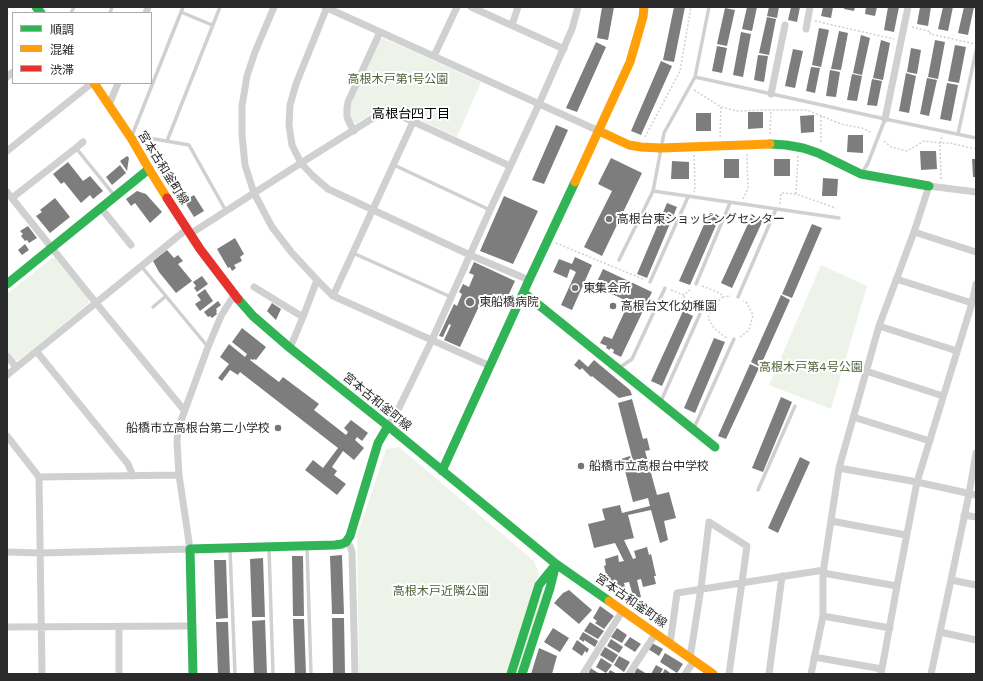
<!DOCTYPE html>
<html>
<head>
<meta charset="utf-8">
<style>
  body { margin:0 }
  #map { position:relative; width:983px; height:681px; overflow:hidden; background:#fff; font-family:"Work Sans","Noto Sans JP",sans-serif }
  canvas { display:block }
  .frame { position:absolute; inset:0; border:8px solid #2b2b2b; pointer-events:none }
  .legend { position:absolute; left:12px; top:12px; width:140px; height:72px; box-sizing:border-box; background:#fff; border:1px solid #aaa; margin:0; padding:5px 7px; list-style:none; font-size:12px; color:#2b2b2b }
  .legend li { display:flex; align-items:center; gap:8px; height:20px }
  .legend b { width:20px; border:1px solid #aaa }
</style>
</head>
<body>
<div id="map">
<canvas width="983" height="681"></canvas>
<div class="frame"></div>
<ul class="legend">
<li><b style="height:5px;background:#30b455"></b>順調</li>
<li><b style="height:5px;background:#ff9f0a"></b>混雑</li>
<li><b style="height:5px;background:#e5322d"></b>渋滞</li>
</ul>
</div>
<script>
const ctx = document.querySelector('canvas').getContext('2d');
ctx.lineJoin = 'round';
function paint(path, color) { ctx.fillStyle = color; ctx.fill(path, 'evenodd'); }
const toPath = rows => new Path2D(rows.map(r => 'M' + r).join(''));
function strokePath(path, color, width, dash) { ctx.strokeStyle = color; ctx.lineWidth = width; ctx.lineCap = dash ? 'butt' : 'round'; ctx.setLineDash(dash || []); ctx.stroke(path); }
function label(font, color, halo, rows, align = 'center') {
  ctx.font = font + ' "Work Sans","Noto Sans JP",sans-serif'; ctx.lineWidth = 4; ctx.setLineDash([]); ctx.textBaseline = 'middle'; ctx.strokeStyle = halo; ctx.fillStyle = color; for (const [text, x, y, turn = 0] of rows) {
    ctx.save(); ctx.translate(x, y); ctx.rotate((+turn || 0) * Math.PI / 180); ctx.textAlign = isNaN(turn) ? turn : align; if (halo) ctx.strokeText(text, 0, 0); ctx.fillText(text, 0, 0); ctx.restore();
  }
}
paint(toPath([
  [383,38,481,82,457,137,408,115,400,111,378,111,371,114,357,123,352,123,351,119,350,107,380,39],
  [52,258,55,258,89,299,88,304,19,360,15,360,7,351,7,294],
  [821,265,867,286,831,409,769,385],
  [399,447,534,561,539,574,507,674,359,674,357,536,386,449],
  [544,586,545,587,519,674,514,674]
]), '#eef3ea');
paint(toPath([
  [602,7,614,7,608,40,597,38],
  [674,7,685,7,674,62,663,60],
  [747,7,757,7,752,31,742,29],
  [769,7,779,7,777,18,767,16],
  [791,7,800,7,797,22,788,20],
  [823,7,833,7,831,18,821,16],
  [844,7,855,7,854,11,844,9],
  [866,7,877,7,875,16,865,14],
  [888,7,899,7,894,32,884,30],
  [920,7,931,7,928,26,917,24],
  [943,7,953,7,948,31,938,29],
  [964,7,974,7,968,35,958,33],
  [725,8,735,10,727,46,717,44],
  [767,17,776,19,769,55,759,53],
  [819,28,829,30,821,67,812,65],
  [839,31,848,33,841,70,831,69],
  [741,32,751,34,743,77,733,75],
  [861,35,870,38,862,75,853,73],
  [881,40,890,43,883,80,873,78],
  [935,40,945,42,938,79,928,77],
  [596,42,606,47,577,112,566,108],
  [955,45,966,47,959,83,948,81],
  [717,46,727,48,722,73,712,71],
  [911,48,921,50,917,74,907,72],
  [793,49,803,51,795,88,785,86],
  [758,55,768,56,764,82,754,80],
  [661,61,672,66,641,135,631,131],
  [811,67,820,68,815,93,806,91],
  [830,70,840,72,836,97,826,96],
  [906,73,916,76,909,113,899,111],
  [852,74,862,76,857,101,847,100],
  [927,78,937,80,929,116,920,114],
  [872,79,882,81,877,106,867,105],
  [947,83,958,85,951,121,940,119],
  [748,112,763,112,763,128,748,129],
  [696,113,711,113,711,131,696,131],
  [814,115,814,132,801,133,800,116],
  [556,125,568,130,544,184,532,180],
  [848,135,863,135,863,153,847,152],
  [920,151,936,151,937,169,921,170],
  [127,156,129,158,127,171,120,161],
  [611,158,642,173,602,256,584,247,612,191,598,184],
  [724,159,739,159,739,178,724,178],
  [774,159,790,159,790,176,774,176],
  [972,159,976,159,976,177,973,177],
  [672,161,689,162,689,179,671,179],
  [68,162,83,181,90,176,103,191,93,199,90,195,81,203,64,182,61,184,53,174],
  [120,165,126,173,112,185,106,177],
  [823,178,838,179,837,196,822,196],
  [137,191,146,194,162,212,150,223,135,203,131,206,126,199],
  [194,195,204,211,194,217,184,201],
  [504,196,538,211,513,264,480,251],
  [55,198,70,217,50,233,36,216,42,212,40,210],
  [667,203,677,207,647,278,637,274],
  [710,211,720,216,690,285,679,281],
  [752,215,763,220,732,288,721,283],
  [812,224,822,228,792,298,782,294],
  [28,226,37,238,29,243,27,240,25,241,21,236,23,234,20,231],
  [235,238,244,254,240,257,242,261,234,265,236,268,232,271,230,267,228,268,217,249],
  [25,244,29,250,22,255,18,250],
  [167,250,174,258,178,255,183,261,178,264,192,281,176,293,159,272,153,261],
  [575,257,592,265,572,310,561,305,576,272,570,269,567,278,553,272,559,259,572,264],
  [474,262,515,281,503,307,490,301,488,305,481,302,460,347,444,340,451,325,449,324,443,337,439,336,454,304,457,306,462,294,459,292,463,284,469,287,474,275,469,273],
  [603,269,652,292,621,357,613,353,614,350,610,348,610,350,606,348,607,346,600,343,604,336,612,339,629,302,595,286],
  [202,276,208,284,197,292,194,288,196,286,193,282],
  [205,289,213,301,200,311,195,304,201,300,197,295],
  [781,295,790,300,760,367,751,362],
  [218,301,221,305,216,309,217,311,216,312,217,314,212,318,210,316,208,317,204,312],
  [272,303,281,309,276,320,267,311],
  [683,311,693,316,662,386,651,381],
  [242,328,266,347,256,360,254,359,253,360,251,359,250,360,279,382,283,377,319,404,314,410,346,435,348,432,344,428,351,420,368,433,362,441,357,437,355,440,364,448,354,460,343,451,332,467,337,471,334,475,346,484,337,495,305,470,313,460,323,468,338,448,240,372,238,375,230,370,222,381,218,378,229,364,220,357,229,344,245,357,247,354,232,342],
  [714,338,725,342,695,413,684,408],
  [579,359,588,367,594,360,630,390,632,395,619,398,592,376,591,377,582,368,580,370,574,365],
  [750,364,759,368,726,439,718,436],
  [781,397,792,402,763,472,752,468],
  [632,399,643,439,647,438,650,450,645,451,657,495,669,492,676,518,664,521,668,540,660,543,651,510,628,515,634,538,624,540,633,559,636,558,634,551,647,547,649,555,651,554,656,576,654,576,656,584,643,587,641,579,637,580,641,597,634,599,629,582,624,583,626,591,613,594,612,587,609,587,604,566,606,565,605,559,618,555,619,562,624,561,615,543,594,548,588,524,605,520,602,509,620,505,622,513,650,506,648,498,633,502,624,467,634,465,618,403],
  [630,456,632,462,623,465,621,459],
  [800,457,810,462,778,533,768,528],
  [342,555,344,614,332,614,330,556],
  [292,556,303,556,304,616,293,616],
  [263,558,265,617,252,617,250,559],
  [214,560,226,560,228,618,216,619],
  [569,590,592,610,579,624,554,603,563,593],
  [600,606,614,616,604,629,595,623,597,621,593,618],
  [332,618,344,618,345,674,333,674],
  [293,619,304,619,306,674,295,674],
  [265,620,267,674,254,674,252,621],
  [216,622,228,622,230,674,218,674],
  [590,622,604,631,598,639,584,631],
  [553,628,569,638,560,652,544,642],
  [617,628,627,635,622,643,611,637],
  [583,632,598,641,595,647,584,640,584,642,579,639],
  [630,637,641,644,635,652,624,645],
  [611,639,623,647,619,653,607,646],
  [577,640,589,649,587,653,585,651,582,656,572,649],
  [652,643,663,649,659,656,648,649],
  [605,647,618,655,613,663,600,655],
  [539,648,557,656,552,674,531,674],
  [665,653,683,664,677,673,660,662],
  [619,656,630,662,624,672,614,665],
  [601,658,612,665,606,673,596,667],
  [656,665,663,669,660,674,651,674],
  [591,668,592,669,600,674,588,674],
  [637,668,647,674,634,674],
  [665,669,670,673,673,674,662,674],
  [610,670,617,674,608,674]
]), '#7d7d7d');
strokePath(toPath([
  [815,21,894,39],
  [912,27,931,32,930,34,976,44],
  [694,90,721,107,737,111,766,110,807,110,841,124,862,128,872,133],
  [821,116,821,144],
  [770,134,771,110],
  [645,137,680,71,691,7],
  [720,137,721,107],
  [884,141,891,147,907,151,924,141,940,143,950,143,976,149],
  [694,155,695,188,694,192],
  [941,179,940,143,942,137],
  [796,194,798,156],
  [743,199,748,189,747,154],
  [780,204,781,193,796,194,836,208],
  [556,243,645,280],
  [702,286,720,293,723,297,731,296],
  [671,290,684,295,691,289],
  [684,296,688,307,694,311],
  [723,297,713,305,708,318,714,328,725,337,727,338],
  [740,337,749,330,753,315,747,303,743,301]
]), '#d0d0d0', 1.5, [2, 2]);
strokePath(toPath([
  [183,7,131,138,143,137,189,145,226,211],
  [181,12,212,25],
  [71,13,74,7],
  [110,13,112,7],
  [695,77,885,119,976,138],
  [958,134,976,51],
  [167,141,220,7],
  [76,148,114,195],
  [394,165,490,210],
  [862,173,868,163,885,119],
  [653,191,839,218],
  [353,253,451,297],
  [619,260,653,191,664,133,695,77,709,7],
  [141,266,208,347],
  [650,282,688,197],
  [696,284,730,203],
  [738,297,776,209],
  [153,307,166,296],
  [619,368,632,359,665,288],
  [661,401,700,314],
  [694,428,734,339],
  [758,490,795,406],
  [307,547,311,674],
  [269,548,273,674],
  [230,549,235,674]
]), '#d0d0d0', 3.5);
strokePath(toPath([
  [274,7,255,52,247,76,242,106,242,135,245,165,254,193,272,227,292,253,317,280,333,296,490,366],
  [325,7,599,131],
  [327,7,296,84,290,105,289,125,292,145,301,163,313,176,328,189,470,255,529,280],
  [471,7,564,49],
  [146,13,148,7],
  [512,25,518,7],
  [806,29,810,7],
  [434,56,457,7],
  [7,77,13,72],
  [771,94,785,25],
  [109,105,118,83],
  [885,119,908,7],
  [354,131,350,124,347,117,347,108,348,102,380,32],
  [7,151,92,83],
  [7,192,96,303,184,410],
  [12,198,76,148,83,142],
  [101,208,131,245],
  [914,232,976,252],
  [190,234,301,163,373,118,380,116,387,115,401,116,510,166],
  [896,279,972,303],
  [254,287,303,317],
  [333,296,413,122],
  [879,326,957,351],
  [290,348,303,317,317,280],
  [37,352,128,464,133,476],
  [7,356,16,367],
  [866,371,943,396],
  [7,375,187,229],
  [853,417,930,441],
  [388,426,396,414,432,340,490,210,539,104,572,29,578,7],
  [7,436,39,477,42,674],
  [839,468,917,482,976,495],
  [39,477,179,475],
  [964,515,976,517],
  [831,521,906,535],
  [346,542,350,546,352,552,355,674],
  [7,552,41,553,190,549,179,475,177,442,178,429,208,347,221,316,234,295],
  [823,573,897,586],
  [951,580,976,585],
  [823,616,890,628],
  [7,627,192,626],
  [119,627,119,674],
  [940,632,976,640],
  [670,644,677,593,824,570],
  [814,657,882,669],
  [690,658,701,588,709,522,747,546,729,674],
  [583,674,623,610],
  [629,674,656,633],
  [685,674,694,661],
  [769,674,782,576],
  [811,674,823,616,823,573,839,468,879,326,914,232,929,186,976,192],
  [881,674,897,586,917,482,972,303,976,284],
  [931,674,951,580,969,494,976,453]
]), '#d0d0d0', 7);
strokePath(toPath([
  [36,7,41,13],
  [770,144,786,145,803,148,818,153,861,174,929,186],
  [7,284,149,169],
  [524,293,715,447],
  [238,299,253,316,290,348,388,426,556,564,609,601],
  [442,471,529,280,575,182],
  [193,674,190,549,335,545,342,544,346,542,350,536,378,443,388,426],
  [511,674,539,585,556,564],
  [522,674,550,588,555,568]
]), '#30b455', 9);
strokePath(toPath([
  [94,83,131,138,149,169,167,198],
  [599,131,629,145,641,147,661,148,770,144],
  [575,182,630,62,643,17,644,7],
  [609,601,713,674]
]), '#ff9f0a', 9);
strokePath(toPath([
  [167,198,200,249,238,299]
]), '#e5322d', 9);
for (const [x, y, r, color] of [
  [609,219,4,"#757575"],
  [575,288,4,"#757575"],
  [470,302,5,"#757575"],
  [613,306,4,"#757575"],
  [278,428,4,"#757575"],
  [581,466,4,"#757575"]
]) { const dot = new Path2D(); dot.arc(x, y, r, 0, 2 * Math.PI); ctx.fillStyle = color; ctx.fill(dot); strokePath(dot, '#fff', 1.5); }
label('12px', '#4d653b', '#fff', [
  ["高根木戸第1号公園",398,79],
  ["高根木戸第4号公園",811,367],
  ["高根木戸近隣公園",441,591]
]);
label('12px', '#2b2b2b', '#fff', [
  ["宮本古和釜町線",163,168,58],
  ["宮本古和釜町線",377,402,39],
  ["宮本古和釜町線",631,601,35]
]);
label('12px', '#2b2b2b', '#fff', [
  ["高根台東ショッピングセンター",617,219],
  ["東集会所",583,288],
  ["東船橋病院",479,302],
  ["高根台文化幼稚園",621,306],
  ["船橋市立高根台第二小学校",270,428,"right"],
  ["船橋市立高根台中学校",589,466]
], 'left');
label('13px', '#000', '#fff', [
  ["高根台四丁目",411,114]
]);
</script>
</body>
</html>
